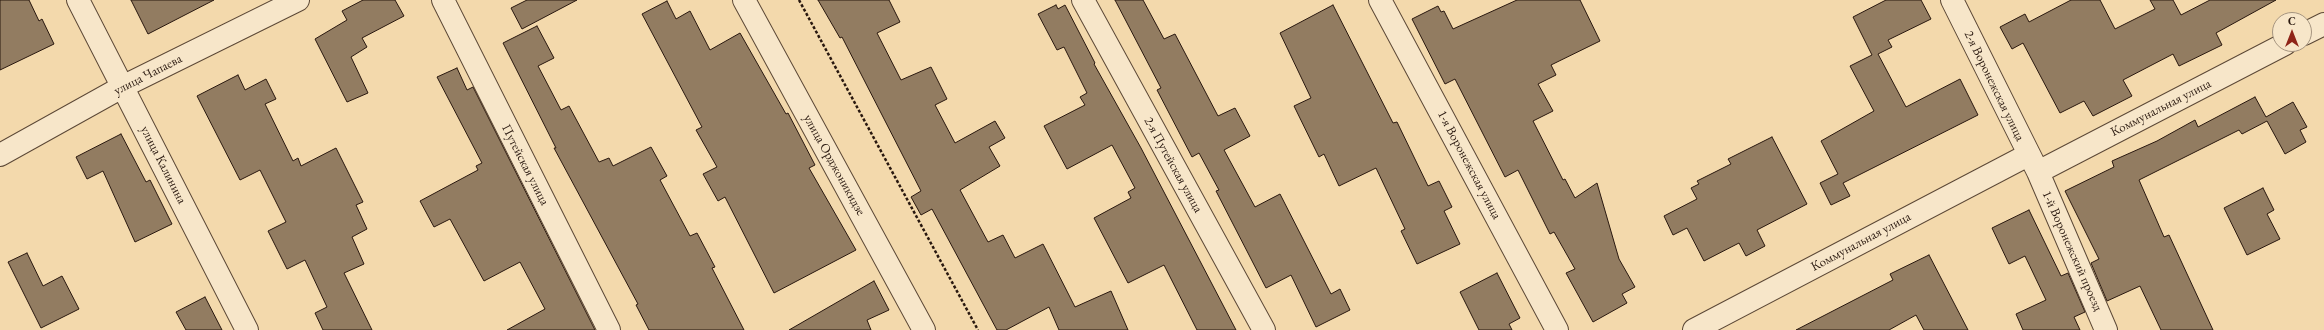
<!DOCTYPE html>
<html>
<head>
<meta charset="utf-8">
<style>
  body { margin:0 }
  #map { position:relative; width:2324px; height:330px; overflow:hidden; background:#f3d9ac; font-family:"EB Garamond",serif }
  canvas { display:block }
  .north { position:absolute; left:2272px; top:12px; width:40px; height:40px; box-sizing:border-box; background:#f7e6c9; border:1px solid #a5947f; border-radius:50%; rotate:0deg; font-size:11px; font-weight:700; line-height:16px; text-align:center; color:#29180f }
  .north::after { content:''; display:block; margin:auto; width:14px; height:18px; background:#8f2418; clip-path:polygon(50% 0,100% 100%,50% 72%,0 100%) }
</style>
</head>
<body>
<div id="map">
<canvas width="2324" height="330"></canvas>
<div class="north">С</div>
</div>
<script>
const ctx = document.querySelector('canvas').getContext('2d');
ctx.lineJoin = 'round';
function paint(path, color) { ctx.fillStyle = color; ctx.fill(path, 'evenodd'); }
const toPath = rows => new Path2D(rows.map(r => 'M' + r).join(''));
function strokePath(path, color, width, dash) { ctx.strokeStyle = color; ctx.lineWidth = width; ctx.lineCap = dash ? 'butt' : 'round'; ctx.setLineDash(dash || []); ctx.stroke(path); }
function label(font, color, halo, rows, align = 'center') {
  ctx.font = font + ' "EB Garamond",serif'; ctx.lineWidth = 3; ctx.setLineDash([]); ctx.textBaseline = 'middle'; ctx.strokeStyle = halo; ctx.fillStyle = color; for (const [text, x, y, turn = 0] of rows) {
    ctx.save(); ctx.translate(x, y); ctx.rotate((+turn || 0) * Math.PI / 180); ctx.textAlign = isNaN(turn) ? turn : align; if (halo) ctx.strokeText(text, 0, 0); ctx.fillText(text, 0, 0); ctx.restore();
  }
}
const building = toPath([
  [0,0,29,0,39,21,42,19,54,44,0,70,0,0],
  [131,0,214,0,148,34,131,0],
  [363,0,395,0,404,16,362,38,367,47,351,57,368,93,347,102,315,39,347,20,342,11,363,0],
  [527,0,577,0,522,29,511,8,527,0],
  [818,0,889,0,900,22,877,33,901,80,931,67,947,99,935,105,955,143,995,121,1005,138,989,147,1000,166,960,190,988,242,1003,235,1015,258,1043,244,1075,307,1111,291,1128,330,1059,330,1049,307,1006,330,997,330,932,209,921,215,911,197,921,191,842,37,840,38,818,0],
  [1115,0,1143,0,1164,39,1175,34,1218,116,1235,108,1250,136,1224,150,1255,207,1280,194,1331,294,1340,289,1350,310,1316,327,1291,275,1266,288,1216,191,1219,190,1199,153,1192,157,1157,90,1161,88,1115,0],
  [1517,0,1580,0,1600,41,1551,65,1556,75,1538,84,1553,111,1533,121,1563,180,1565,179,1575,198,1597,183,1619,259,1635,287,1622,294,1627,303,1593,322,1566,273,1575,269,1554,232,1550,234,1518,170,1505,177,1455,79,1445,84,1412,19,1438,6,1441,12,1444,11,1453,29,1517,0],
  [1886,0,1921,0,1931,19,1888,40,1892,47,1878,54,1906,107,1960,79,1978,115,1843,183,1850,196,1831,205,1820,183,1838,174,1821,141,1874,111,1850,66,1872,55,1853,17,1886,0],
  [2071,0,2100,0,2115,29,2155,9,2150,0,2173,0,2181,15,2210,0,2276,0,2216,33,2222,45,2179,66,2173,54,2123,80,2132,96,2093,116,2084,101,2060,113,2023,43,2012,49,2000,27,2025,14,2029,22,2071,0],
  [667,1,676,19,690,11,710,50,740,33,786,114,788,113,815,165,809,168,856,250,774,293,725,197,718,201,703,174,717,167,696,130,702,127,642,14,667,1],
  [1056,5,1058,9,1065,5,1095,63,1094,64,1141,148,1236,330,1197,330,1164,265,1128,283,1094,218,1131,198,1128,192,1135,188,1112,145,1067,169,1044,126,1085,105,1080,97,1087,93,1064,47,1057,50,1038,14,1056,5],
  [1333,5,1393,123,1397,122,1428,186,1439,181,1452,207,1444,211,1460,244,1417,264,1401,231,1405,229,1376,168,1339,186,1324,154,1319,157,1294,106,1311,98,1280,33,1333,5],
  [537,26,554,58,538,66,561,110,569,106,599,162,609,158,613,166,651,147,667,176,660,180,690,236,697,233,715,267,712,268,744,330,649,330,636,305,638,304,554,148,556,148,503,43,537,26],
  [457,68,467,90,473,87,595,330,507,330,545,309,520,262,484,281,450,219,434,227,420,201,478,170,476,166,482,163,437,77,457,68],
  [238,75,245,90,266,79,276,99,265,104,293,161,298,158,301,166,336,148,363,202,356,205,367,229,352,237,364,264,344,273,372,330,323,330,315,313,327,307,305,260,287,269,268,231,286,222,260,170,240,180,197,96,238,75],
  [2255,97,2266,117,2293,102,2307,127,2300,130,2306,142,2285,154,2267,121,2242,134,2239,130,2139,180,2164,237,2169,235,2213,330,2161,330,2140,286,2107,301,2091,263,2099,259,2065,191,2114,167,2112,161,2157,141,2195,120,2198,127,2255,97],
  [121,134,146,182,150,180,172,224,135,242,103,171,87,179,76,157,121,134],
  [1772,137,1807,204,1757,230,1765,246,1746,256,1739,243,1704,261,1687,228,1673,235,1664,216,1697,199,1691,188,1699,184,1697,181,1731,164,1728,159,1772,137],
  [2263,188,2274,210,2267,214,2280,239,2247,255,2224,208,2263,188],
  [2029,210,2061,276,2068,273,2085,312,2074,317,2080,330,2023,330,2016,314,2046,300,2025,256,2009,264,1992,228,2029,210],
  [27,253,43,286,62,276,79,309,41,328,8,262,27,253],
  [1929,255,1968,330,1924,330,1916,315,1889,330,1796,330,1893,280,1890,274,1929,255],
  [1497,273,1520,318,1509,324,1512,330,1479,330,1460,292,1497,273],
  [874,281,889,310,867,320,871,330,789,330,874,281],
  [205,297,222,330,186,330,176,312,205,297]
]);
paint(building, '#927c61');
strokePath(building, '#29180f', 1);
const minor = toPath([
  [78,0,247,330],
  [443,0,609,330],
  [744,0,924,330],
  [1083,0,1264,330],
  [1380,0,1557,330],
  [1952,0,2038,172,2106,330],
  [2304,34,2324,24],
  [0,155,124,86,298,0],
  [2038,172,2285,44],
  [1694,330,2028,155]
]);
strokePath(minor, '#5c4836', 24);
strokePath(toPath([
  [799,0,978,330]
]), '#29180f', 2.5, [3, 2]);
strokePath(minor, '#f7e6c9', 22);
label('13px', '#29180f', '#f7e6c9', [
  ["улица Чапаева",148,75,-27],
  ["2-я Воронежская улица",1994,86,64],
  ["Коммунальная улица",2161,108,-27],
  ["улица Калинина",163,165,63],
  ["Путейская улица",525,165,63],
  ["улица Орджоникидзе",834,165,61],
  ["2-я Путейская улица",1173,165,61],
  ["1-я Воронежская улица",1469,165,62],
  ["Коммунальная улица",1861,242,-28],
  ["1-й Воронежский проезд",2072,251,66]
]);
</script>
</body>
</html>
